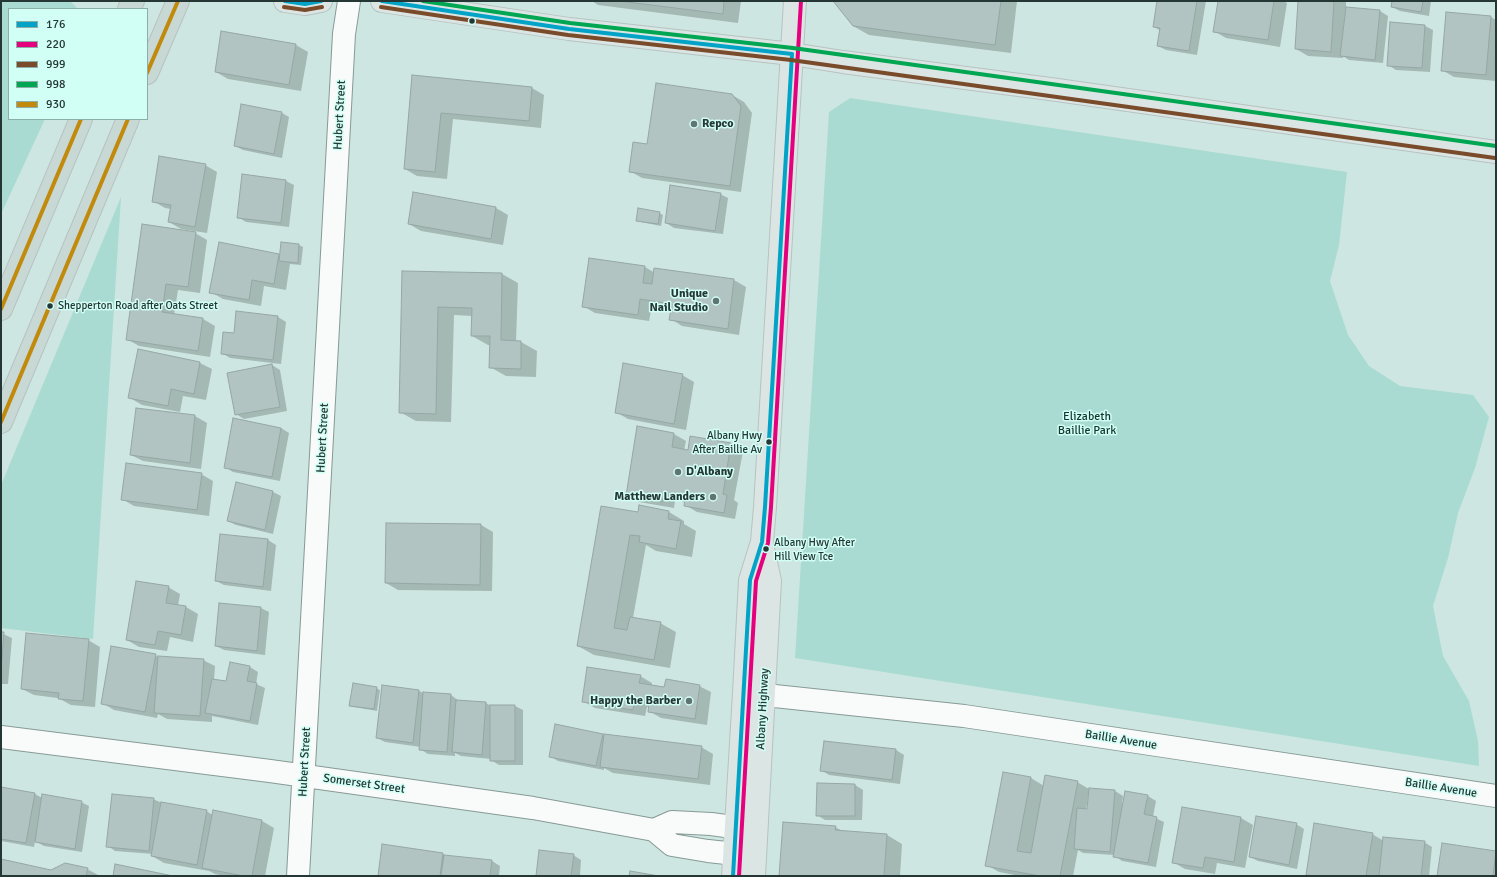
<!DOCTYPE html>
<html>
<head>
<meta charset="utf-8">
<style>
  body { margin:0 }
  #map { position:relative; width:1497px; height:877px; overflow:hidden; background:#cee6e1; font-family:Signika,sans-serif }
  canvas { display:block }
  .frame { position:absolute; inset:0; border:2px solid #253734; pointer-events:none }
  .legend { position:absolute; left:8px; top:8px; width:140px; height:112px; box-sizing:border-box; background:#d1fef5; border:1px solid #8caea8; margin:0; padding:5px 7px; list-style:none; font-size:12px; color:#253734 }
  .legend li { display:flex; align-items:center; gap:8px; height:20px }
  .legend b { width:20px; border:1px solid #8caea8 }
</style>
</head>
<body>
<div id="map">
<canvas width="1497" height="877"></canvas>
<div class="frame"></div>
<ul class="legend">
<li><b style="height:5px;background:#02a3c6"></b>176</li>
<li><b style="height:5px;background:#e5007d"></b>220</li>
<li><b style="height:5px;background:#7a4b2a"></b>999</li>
<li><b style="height:5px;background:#00a651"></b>998</li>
<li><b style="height:5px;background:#c28a0d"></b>930</li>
</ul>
</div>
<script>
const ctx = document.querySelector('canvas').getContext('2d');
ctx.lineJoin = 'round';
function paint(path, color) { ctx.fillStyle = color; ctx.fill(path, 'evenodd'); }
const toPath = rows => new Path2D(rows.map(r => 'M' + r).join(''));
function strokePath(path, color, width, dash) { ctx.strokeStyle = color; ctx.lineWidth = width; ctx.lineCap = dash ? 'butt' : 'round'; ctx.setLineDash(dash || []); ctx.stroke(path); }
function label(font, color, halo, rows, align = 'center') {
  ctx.font = font + ' Signika,sans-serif'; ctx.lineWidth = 3; ctx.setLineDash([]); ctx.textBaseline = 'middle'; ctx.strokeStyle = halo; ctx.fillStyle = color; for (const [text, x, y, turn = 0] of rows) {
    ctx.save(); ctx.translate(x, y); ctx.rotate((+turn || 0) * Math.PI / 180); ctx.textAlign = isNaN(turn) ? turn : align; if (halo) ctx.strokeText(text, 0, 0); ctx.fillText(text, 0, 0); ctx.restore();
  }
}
paint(toPath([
  [1,1,70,1,78,9,9,9,9,119,45,119,1,214],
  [850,98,1347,172,1339,245,1330,281,1348,335,1369,366,1400,386,1473,395,1489,417,1475,468,1458,513,1448,558,1433,606,1443,656,1469,701,1478,741,1479,766,795,658,829,112],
  [121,197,93,639,1,628,1,485]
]), '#a9dbd2');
paint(toPath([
  [592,1,741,1,738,23,598,5],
  [834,1,1017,1,1011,53,869,35,853,26],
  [1158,1,1206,1,1197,55,1166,50,1158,46,1161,31,1154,27],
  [1219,1,1283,1,1287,3,1280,47,1226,38,1214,31],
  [1299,1,1346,1,1346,8,1380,11,1388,16,1383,63,1349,60,1343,56,1343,58,1308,56,1296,49],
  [1393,1,1431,1,1429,16,1400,11,1392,7],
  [1491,17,1496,20,1496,81,1454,77,1442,70],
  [1425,26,1433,30,1430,72,1396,70,1388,65],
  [296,45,308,52,301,91,228,79,216,72],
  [413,76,532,88,544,95,541,128,453,119,447,179,417,176,405,169],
  [732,95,744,102,752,113,741,192,642,178,630,171,648,145],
  [282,113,289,117,282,158,243,150,235,146],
  [205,165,217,172,207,233,181,229,169,222,171,209,165,208,153,201],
  [286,181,294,185,289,227,246,222,238,217],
  [720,194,728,198,723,234,674,228,666,223],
  [496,208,508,215,503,245,421,231,409,224],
  [659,213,663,215,661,226,641,222,637,220],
  [195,233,207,240,200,293,178,290,174,315,203,319,215,326,210,357,139,346,127,339],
  [282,243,299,245,303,247,301,265,290,264,286,290,264,286,261,306,223,299,211,292,220,244,280,256],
  [589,259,645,267,655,273,655,269,734,280,746,287,739,335,682,326,671,319,672,309,652,306,649,321,595,313,583,306],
  [403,272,502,274,518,283,516,342,521,342,537,351,536,377,506,376,490,367,491,345,488,345,472,336,473,316,454,315,451,422,416,421,400,412],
  [278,317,286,322,281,364,230,358,222,353,235,334],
  [139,350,200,363,212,369,206,400,183,396,180,412,142,405,130,398],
  [272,365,280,370,287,411,244,419,236,414],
  [682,375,694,382,686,430,628,419,616,412],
  [137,409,195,416,207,423,201,469,143,461,131,455],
  [281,428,289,433,280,481,233,472,225,467],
  [674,434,686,441,684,451,688,451,691,437,731,444,743,451,734,500,738,503,735,519,697,512,685,505,686,502,675,500,674,508,639,502,627,495],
  [201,474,213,481,209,516,134,506,122,499],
  [236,483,273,492,281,496,273,534,236,525,228,521],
  [669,512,684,521,684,524,696,531,692,557,656,551,646,545,633,618,660,623,676,632,670,668,594,655,578,646,639,514],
  [481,525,493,532,492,591,398,590,386,583],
  [221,535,268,540,276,545,271,591,224,585,216,581],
  [168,587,180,594,178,606,186,607,198,614,193,642,170,637,167,651,139,647,127,640],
  [261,608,269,612,265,655,224,650,216,646],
  [1,633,12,638,8,684,1,684],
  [88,640,100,647,95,707,71,705,58,698,34,695,22,689],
  [155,655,158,657,203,660,215,666,214,680,227,683,231,663,250,667,258,672,256,684,265,688,258,725,212,716,212,722,167,719,158,714,157,718,114,710,102,703],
  [640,676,652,683,652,686,665,688,699,686,711,692,707,725,661,718,649,711,649,707,647,707,645,716,595,708,583,701],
  [383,686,419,691,423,693,451,695,459,701,486,703,491,706,515,706,523,710,523,765,499,765,491,760,491,759,461,756,455,753,455,756,428,754,420,749,421,747,385,742,377,738],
  [376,688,380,690,377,711,354,707,351,705],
  [602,735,701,747,713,754,710,785,613,773,604,768,604,770,558,761,550,756],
  [896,750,904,755,900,784,829,775,821,770],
  [1004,773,1031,778,1044,786,1077,782,1089,789,1115,791,1123,796,1122,804,1148,796,1156,801,1153,817,1164,822,1156,867,1122,861,1114,855,1083,853,1078,850,1073,876,1020,876,999,872,987,865],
  [1088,797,1089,797,1088,810,1086,809],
  [818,785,855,785,863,790,862,820,825,820,817,815],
  [1,788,35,794,42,798,81,802,89,806,82,852,44,846,35,841,34,847,1,841],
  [153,799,162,803,206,811,213,815,214,812,262,821,274,828,265,876,224,876,215,874,209,871,164,863,152,856,153,854,115,851,108,846],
  [1183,808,1241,818,1253,825,1245,868,1217,863,1215,874,1185,869,1173,862],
  [1296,824,1304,829,1297,869,1258,861,1250,857],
  [835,827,844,832,887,835,902,844,900,876,780,876],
  [1372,834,1384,841,1424,842,1432,847,1429,876,1310,876,1307,874],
  [1443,844,1496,852,1496,876,1438,876],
  [442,854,446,856,492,861,500,866,499,876,379,876],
  [573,855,581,860,580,876,537,876],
  [1,860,51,871,87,869,100,876,1,876]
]), '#0003');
const building = toPath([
  [619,1,724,1,723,14,619,1],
  [833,1,1001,1,995,45,853,26,833,1],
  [1157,1,1197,1,1189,51,1157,46,1160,28,1153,27,1157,1],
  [1218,1,1274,1,1268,40,1213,32,1218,1],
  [1298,1,1334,1,1331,52,1295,49,1298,1],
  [1392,1,1423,1,1421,12,1391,7,1392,1],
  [1346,7,1380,10,1375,60,1340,56,1346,7],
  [1446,12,1491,16,1486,75,1441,71,1446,12],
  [1390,22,1425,25,1422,68,1387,66,1390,22],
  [221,31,296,44,289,85,215,72,221,31],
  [412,75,532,87,529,121,441,113,435,172,404,169,412,75],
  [656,83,732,94,741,106,730,186,629,172,633,142,647,144,656,83],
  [241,104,282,112,274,154,234,146,241,104],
  [159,156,206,164,195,227,168,222,171,205,152,202,159,156],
  [242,174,286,180,281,223,237,218,242,174],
  [670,185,721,193,715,231,665,223,670,185],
  [413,192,496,207,491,239,408,224,413,192],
  [638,208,660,212,658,224,636,221,638,208],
  [142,224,196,232,188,287,166,284,162,312,203,318,198,351,126,340,142,224],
  [219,242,279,254,274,284,252,280,249,300,209,293,219,242],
  [281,242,299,244,298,263,279,261,281,242],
  [589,258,645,266,643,283,652,284,654,268,734,279,728,329,669,320,672,304,640,299,638,315,582,307,589,258],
  [402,271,502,273,501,340,521,341,521,369,489,368,490,336,471,336,472,308,438,307,436,414,399,413,402,271],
  [236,311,278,316,273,360,221,354,223,332,234,333,236,311],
  [138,349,200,362,194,394,171,389,168,406,128,398,138,349],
  [623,363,683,374,674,424,615,413,623,363],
  [272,364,280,407,235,415,227,373,272,364],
  [136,408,195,415,190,463,130,455,136,408],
  [233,418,281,428,272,477,224,468,233,418],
  [637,426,674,433,672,447,688,450,690,436,731,443,723,494,727,495,724,513,684,506,685,498,664,494,662,502,626,496,637,426],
  [126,463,202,473,197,510,121,500,126,463],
  [236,482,273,491,265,530,227,521,236,482],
  [639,505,669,511,668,519,681,521,676,549,639,542,640,536,630,535,614,628,627,630,630,617,661,622,654,660,577,646,601,506,638,512,639,505],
  [386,523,481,524,480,585,385,583,386,523],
  [220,534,268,539,263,587,215,581,220,534],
  [136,581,169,586,166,603,186,606,181,635,158,631,155,645,126,640,136,581],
  [219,603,261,607,257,651,215,646,219,603],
  [1,632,4,632,1,670,1,632],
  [26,633,89,639,83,701,58,699,59,693,21,689,26,633],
  [111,646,156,654,145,712,101,704,111,646],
  [158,656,204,659,200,716,154,713,158,656],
  [230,662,250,666,247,681,257,683,250,721,205,713,212,679,226,681,230,662],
  [587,667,641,675,639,683,664,687,666,679,700,685,695,719,648,712,649,703,635,700,633,710,582,702,587,667],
  [353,683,377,687,374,709,349,706,353,683],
  [382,685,419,690,413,743,376,738,382,685],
  [423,692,451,694,447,752,419,750,423,692],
  [456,700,486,702,482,755,452,752,456,700],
  [490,705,515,705,515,761,490,761,490,705],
  [555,724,603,734,596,766,549,757,555,724],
  [604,734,702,746,698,779,600,767,604,734],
  [824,741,896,749,892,780,820,771,824,741],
  [1003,772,1031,777,1017,851,1031,853,1045,775,1078,781,1060,876,1040,876,985,866,1003,772],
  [817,783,855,784,855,816,816,816,817,783],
  [1,787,35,793,26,843,1,839,1,787],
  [1089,788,1115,790,1110,852,1074,849,1077,808,1087,809,1089,788],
  [1125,791,1148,795,1144,814,1157,817,1148,863,1113,857,1125,791],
  [42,794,82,801,75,849,35,842,42,794],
  [112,794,154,798,149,851,106,847,112,794],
  [161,802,207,810,197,865,151,856,161,802],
  [1182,807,1241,817,1234,862,1205,857,1203,868,1172,863,1182,807],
  [213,810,262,820,252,876,244,876,202,868,213,810],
  [1256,816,1297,823,1289,865,1249,857,1256,816],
  [783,822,836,826,835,830,887,834,884,876,779,876,783,822],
  [1314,823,1373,833,1366,876,1314,876,1306,875,1314,823],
  [1383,837,1425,841,1421,876,1379,876,1383,837],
  [1442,843,1496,851,1493,876,1437,876,1442,843],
  [382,844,443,853,440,876,378,876,382,844],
  [539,850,574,854,571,876,536,876,539,850],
  [444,855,492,860,490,876,441,876,444,855],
  [1,859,51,870,65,863,88,868,86,876,1,876,1,859],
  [115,864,173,876,113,876,115,864],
  [630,871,659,876,629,876,630,871]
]);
paint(building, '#b1c4c1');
strokePath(building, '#95a7a4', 1);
const minor = toPath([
  [746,693,964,716,1496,796],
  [1,737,270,771,533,808,654,830,672,845,708,851,754,856],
  [654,830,672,822,711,824,755,830],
  [298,876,344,34,349,1]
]);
const major = toPath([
  [285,1,305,4,321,1],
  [382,1,569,29,792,54,843,62,1050,89,1496,152],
  [733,876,744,693,750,580,762,542,765,507,795,1],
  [754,876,770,581,762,544]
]);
const highway = toPath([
  [129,9,133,1],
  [147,73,178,1],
  [1,309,81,119],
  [1,422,128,119]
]);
strokePath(minor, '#879a96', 24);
strokePath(major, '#b6c3c1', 24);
strokePath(highway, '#b6c3c1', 24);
strokePath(minor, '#f8fbfa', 22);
strokePath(major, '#dbe6e4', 22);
strokePath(highway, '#c8d8d5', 22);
strokePath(toPath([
  [285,1,305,4,321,1],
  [382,1,569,29,792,54],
  [733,876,750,580,762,542,765,507,792,54]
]), '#02a3c6', 4);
strokePath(toPath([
  [739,876,756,581,768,543,771,507,801,1]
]), '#e5007d', 4);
strokePath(toPath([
  [284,7,305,10,322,7],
  [381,7,568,35,791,60,1495,158]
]), '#7a4b2a', 4);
strokePath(toPath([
  [423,1,570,23,793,48,1496,146]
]), '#00a651', 4);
strokePath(toPath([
  [147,73,178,1],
  [1,309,81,119],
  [1,422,128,119]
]), '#c28a0d', 4);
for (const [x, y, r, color] of [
  [472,21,3.5,"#253734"],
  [694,124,4,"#607471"],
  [716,301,4,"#607471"],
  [50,306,3.5,"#253734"],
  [769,442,3.5,"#253734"],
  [678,472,4,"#607471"],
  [713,497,4,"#607471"],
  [766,549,3.5,"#253734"],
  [689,701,4,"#607471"]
]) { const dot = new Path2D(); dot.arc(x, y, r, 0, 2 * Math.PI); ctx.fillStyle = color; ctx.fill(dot); strokePath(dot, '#d1fef5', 1.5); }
label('11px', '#253734', '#d1fef5', [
  ["Shepperton Road after Oats Street",58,306],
  ["Albany Hwy",762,436,"right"],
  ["After Baillie Av",762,450,"right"],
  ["Albany Hwy After",774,543],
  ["Hill View Tce",774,557]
], 'left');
label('12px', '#253734', '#d1fef5', [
  ["Hubert Street",340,115,-87],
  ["Hubert Street",323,438,-87],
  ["Albany Highway",763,709,-87],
  ["Baillie Avenue",1121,740,9],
  ["Hubert Street",305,762,-87],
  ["Somerset Street",364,784,8],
  ["Baillie Avenue",1441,788,9]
]);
label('bold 12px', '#253734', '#d1fef5', [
  ["Repco",702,124,"left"],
  ["Unique",708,294],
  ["Nail Studio",708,308],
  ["D'Albany",686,472,"left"],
  ["Matthew Landers",705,497],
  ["Happy the Barber",681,701]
], 'right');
label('12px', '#123630', '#d1fef5', [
  ["Elizabeth",1087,417],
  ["Baillie Park",1087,431]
]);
</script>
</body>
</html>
